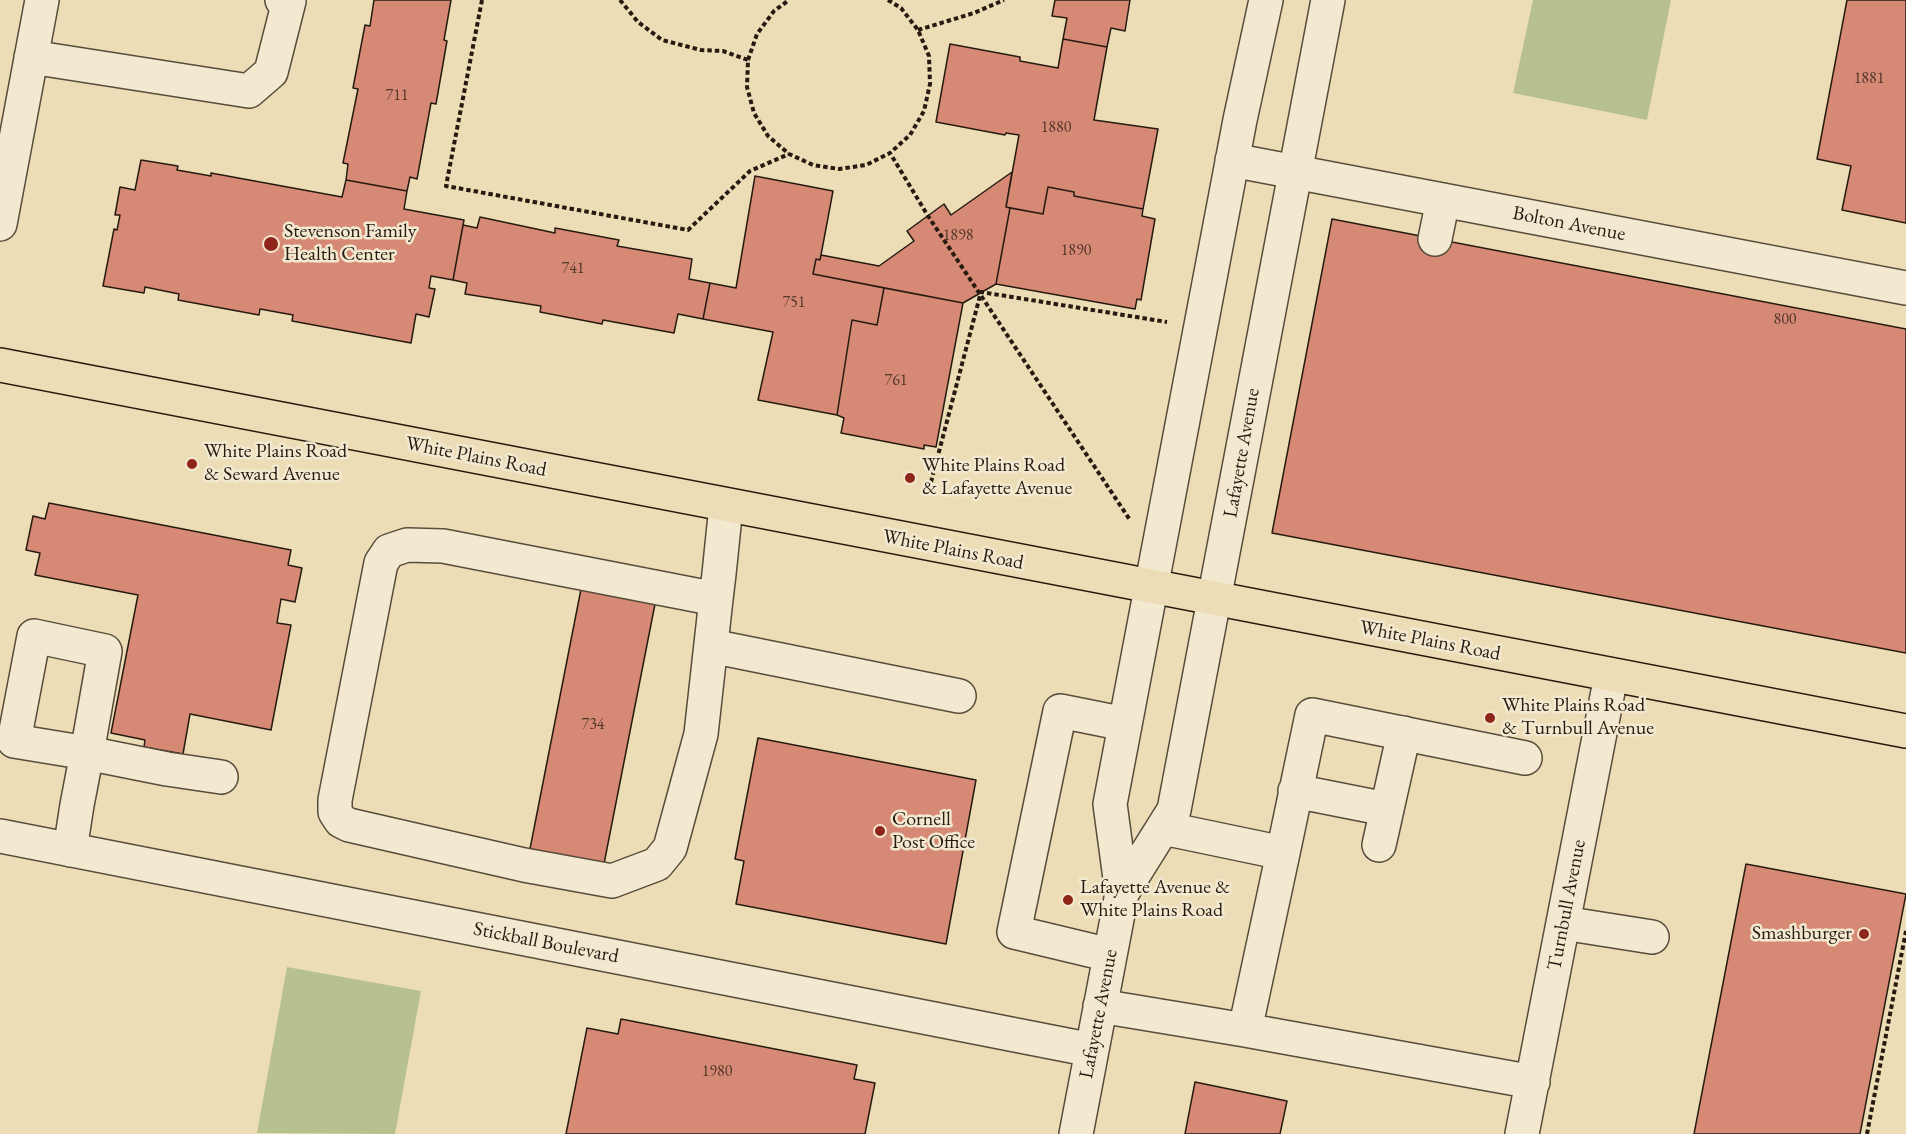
<!DOCTYPE html>
<html>
<head>
<meta charset="utf-8">
<style>
  body { margin:0 }
  canvas { display:block; background:#edddb7 }
</style>
</head>
<body>
<canvas width="1906" height="1134"></canvas>
<script>
const ctx = document.querySelector('canvas').getContext('2d');
ctx.lineJoin = 'round';
function paint(path, color) { ctx.fillStyle = color; ctx.fill(path, 'evenodd'); }
const toPath = rows => new Path2D(rows.map(r => 'M' + r).join(''));
function strokePath(path, color, width, dash) { ctx.strokeStyle = color; ctx.lineWidth = width; ctx.lineCap = dash ? 'butt' : 'round'; ctx.setLineDash(dash || []); ctx.stroke(path); }
function label(font, color, halo, rows, align = 'center') {
  ctx.font = font + ' "EB Garamond",serif'; ctx.lineWidth = 5; ctx.setLineDash([]); ctx.textBaseline = 'middle'; ctx.strokeStyle = halo; ctx.fillStyle = color; for (const [text, x, y, turn = 0] of rows) {
    ctx.save(); ctx.translate(x, y); ctx.rotate((+turn || 0) * Math.PI / 180); ctx.textAlign = isNaN(turn) ? turn : align; if (halo) ctx.strokeText(text, 0, 0); ctx.fillText(text, 0, 0); ctx.restore();
  }
}
paint(toPath([
  [1533,0,1671,0,1647,120,1513,93],
  [287,967,421,991,395,1134,257,1133]
]), '#b7c18f');
const building = toPath([
  [374,0,451,0,444,40,447,41,436,104,431,103,417,179,410,177,407,191,346,180,348,164,343,163,358,89,353,88,365,25,370,26,374,0],
  [1055,0,1130,0,1125,31,1111,28,1107,47,1063,39,1067,18,1052,16,1055,0],
  [1847,0,1906,0,1906,223,1842,210,1851,166,1817,159,1847,0],
  [1063,39,1107,47,1094,120,1158,129,1143,209,1074,196,1074,192,1048,187,1043,214,1006,207,1019,135,1006,133,1005,135,936,122,950,44,1020,57,1020,61,1058,68,1063,39],
  [141,160,178,166,177,170,211,176,211,173,342,197,346,180,407,191,404,209,464,220,453,280,431,276,429,288,435,289,429,317,416,314,411,343,292,321,293,315,260,309,259,315,178,300,179,294,145,287,144,293,103,286,114,229,117,230,120,215,115,215,120,187,135,190,141,160],
  [1012,172,1006,207,1010,208,996,284,963,303,813,274,816,259,820,260,821,255,879,266,914,241,907,231,944,204,951,215,1012,172],
  [755,176,833,191,821,255,820,260,816,259,813,274,884,288,877,325,852,320,837,415,758,400,773,332,703,319,710,283,736,288,755,176],
  [1048,187,1074,192,1074,196,1143,209,1142,216,1155,219,1141,300,1137,299,1135,309,996,284,1010,208,1043,214,1048,187],
  [480,217,555,233,555,228,619,240,617,246,692,259,689,279,710,283,703,319,678,314,674,333,603,320,602,324,540,312,541,306,465,294,467,283,453,280,463,225,477,228,480,217],
  [1332,219,1906,329,1906,653,1272,533,1332,219],
  [884,288,963,303,936,447,924,445,924,449,841,433,844,418,837,415,852,320,877,325,884,288],
  [49,503,291,550,288,565,302,568,295,602,281,599,277,623,291,625,271,730,190,714,183,754,144,747,145,740,111,733,138,595,35,575,40,553,26,550,33,516,45,519,49,503],
  [582,584,656,599,602,874,528,859,582,584],
  [758,738,976,780,946,944,736,904,744,861,735,859,758,738],
  [1746,864,1906,894,1860,1134,1694,1134,1746,864],
  [621,1019,857,1065,854,1079,875,1083,865,1134,566,1134,587,1028,618,1034,621,1019],
  [1195,1082,1287,1101,1280,1134,1185,1134,1195,1082]
]);
paint(building, '#d68975');
strokePath(building, '#271b11', 1.5);
const minor = toPath([
  [31,57,249,91,271,72,289,1,282,0],
  [1232,160,1906,288],
  [0,224,42,0],
  [1435,239,1443,200],
  [716,599,443,546,407,545,389,551,381,563,335,800,335,812,341,821,349,825,524,865,612,881,657,864,670,848,701,734,716,599,719,574,726,506],
  [711,646,959,696],
  [1295,791,1386,809],
  [1163,828,1283,853,1245,1030,1533,1082],
  [0,836,1092,1050],
  [1379,845,1404,733],
  [70,850,77,805,87,753,105,651,34,636,14,741,87,753,167,769,221,777],
  [1283,853,1312,715,1525,758],
  [1122,893,1174,810,1328,0],
  [1563,923,1652,937],
  [1110,955,1014,932,1060,711,1125,724],
  [1100,1006,1245,1030],
  [1076,1134,1122,893,1110,804,1240,120,1266,0],
  [1522,1134,1611,676]
]);
const major = toPath([
  [0,365,1906,731]
]);
strokePath(minor, '#584c3a', 36);
strokePath(major, '#271b11', 36);
strokePath(toPath([
  [482,0,446,186,688,230,750,171,789,154],
  [620,0,638,22,662,40,701,50,723,51,748,60,747,87,754,113,768,136,789,154,813,165,839,169,866,165,890,153,928,216,1130,520],
  [888,0,901,8,918,30,929,56,930,84,924,111,910,135,890,153],
  [918,30,974,13,1004,0],
  [748,60,757,34,774,11,789,0],
  [931,482,981,292,1167,322],
  [1867,1134,1906,931]
]), '#271b11', 4, [4.5, 3]);
strokePath(minor, '#f3e9d0', 33);
strokePath(major, '#edddb7', 33);
for (const [x, y, r, color] of [
  [271,244,8,"#8f2418"],
  [192,464,6,"#8f2418"],
  [910,478,6,"#8f2418"],
  [1490,718,6,"#8f2418"],
  [880,831,6,"#8f2418"],
  [1068,900,6,"#8f2418"],
  [1864,934,6,"#8f2418"]
]) { const dot = new Path2D(); dot.arc(x, y, r, 0, 2 * Math.PI); ctx.fillStyle = color; ctx.fill(dot); strokePath(dot, '#f3e9d0', 2); }
label('16px', '#53362a', null, [
  ["1881",1869,79],
  ["711",397,96],
  ["1880",1056,128],
  ["1898",958,236],
  ["1890",1076,251],
  ["741",573,269],
  ["751",794,303],
  ["800",1785,320],
  ["761",896,381],
  ["734",593,725],
  ["1980",717,1072]
]);
label('20px', '#271b11', '#f3e9d0', [
  ["Bolton Avenue",1569,224,11],
  ["Lafayette Avenue",1242,453,-80],
  ["White Plains Road",476,457,11],
  ["White Plains Road",953,550,11],
  ["White Plains Road",1430,641,11],
  ["Turnbull Avenue",1567,905,-79],
  ["Stickball Boulevard",546,943,11],
  ["Lafayette Avenue",1099,1014,-79]
]);
label('20px', '#271b11', '#f3e9d0', [
  ["Stevenson Family",284,232],
  ["Health Center",284,255],
  ["White Plains Road",204,452],
  ["& Seward Avenue",204,475],
  ["White Plains Road",922,466],
  ["& Lafayette Avenue",922,489],
  ["White Plains Road",1502,706],
  ["& Turnbull Avenue",1502,729],
  ["Cornell",892,820],
  ["Post Office",892,843],
  ["Lafayette Avenue &",1080,888],
  ["White Plains Road",1080,911],
  ["Smashburger",1852,934,"right"]
], 'left');
</script>
</body>
</html>
